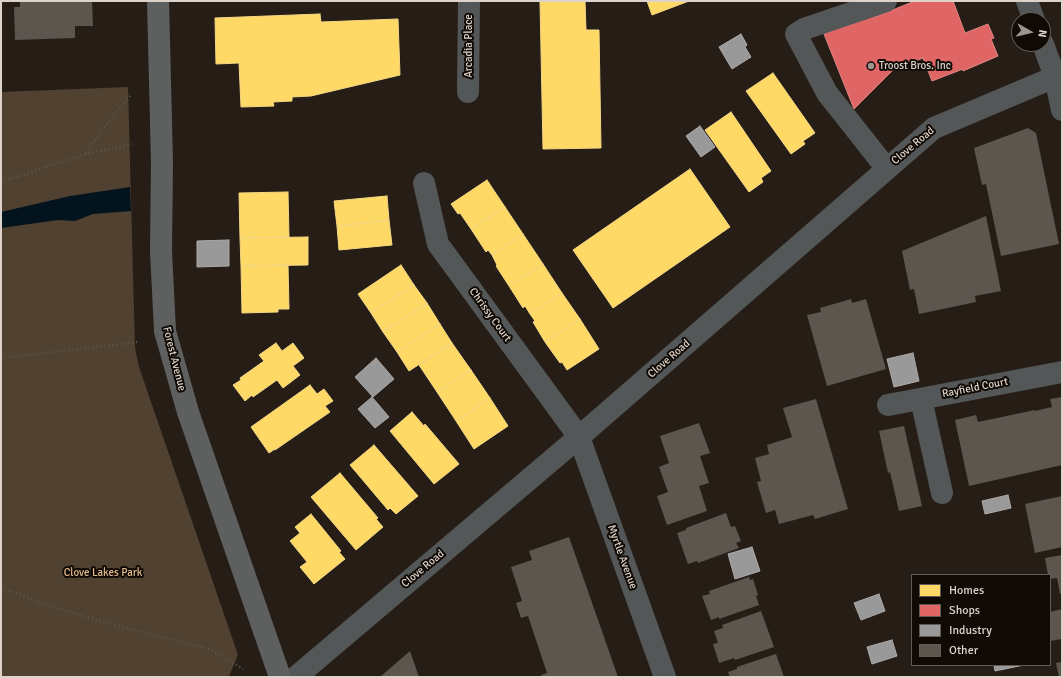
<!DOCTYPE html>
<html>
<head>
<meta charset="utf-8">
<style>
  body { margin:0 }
  #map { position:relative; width:1063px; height:678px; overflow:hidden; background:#261e16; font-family:Signika,sans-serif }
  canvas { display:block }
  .frame { position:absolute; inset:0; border:2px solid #ddd3ca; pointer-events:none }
  .legend { position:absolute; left:911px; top:574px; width:140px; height:92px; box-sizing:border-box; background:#100a05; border:1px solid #625a54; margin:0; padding:5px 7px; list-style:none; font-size:12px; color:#ddd3ca }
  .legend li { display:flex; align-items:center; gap:8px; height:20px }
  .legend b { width:20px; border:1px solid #625a54 }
  .north { position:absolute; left:1011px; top:12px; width:40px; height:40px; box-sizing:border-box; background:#100a05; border:1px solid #625a54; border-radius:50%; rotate:98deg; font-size:11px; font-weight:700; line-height:16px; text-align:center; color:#ddd3ca }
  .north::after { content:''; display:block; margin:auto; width:14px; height:18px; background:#9d948b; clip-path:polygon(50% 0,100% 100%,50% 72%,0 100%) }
</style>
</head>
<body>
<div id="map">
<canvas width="1063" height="678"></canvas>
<div class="frame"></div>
<ul class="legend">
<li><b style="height:11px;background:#ffd966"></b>Homes</li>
<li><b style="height:11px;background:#e06666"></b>Shops</li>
<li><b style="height:11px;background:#999"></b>Industry</li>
<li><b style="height:11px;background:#5c564f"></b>Other</li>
</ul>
<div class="north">N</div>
</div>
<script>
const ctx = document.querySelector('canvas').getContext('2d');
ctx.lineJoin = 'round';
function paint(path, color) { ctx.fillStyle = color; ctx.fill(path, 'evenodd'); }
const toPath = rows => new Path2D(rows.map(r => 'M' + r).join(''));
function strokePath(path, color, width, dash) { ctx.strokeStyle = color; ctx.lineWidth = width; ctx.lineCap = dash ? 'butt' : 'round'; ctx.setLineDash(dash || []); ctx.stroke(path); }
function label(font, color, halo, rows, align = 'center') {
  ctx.font = font + ' Signika,sans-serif'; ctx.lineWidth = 4; ctx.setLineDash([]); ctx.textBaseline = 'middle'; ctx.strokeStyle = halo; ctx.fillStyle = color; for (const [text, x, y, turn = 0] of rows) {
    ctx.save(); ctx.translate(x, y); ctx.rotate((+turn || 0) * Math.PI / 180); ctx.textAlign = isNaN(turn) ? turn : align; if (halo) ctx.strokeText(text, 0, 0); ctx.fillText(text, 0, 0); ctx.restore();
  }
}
paint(toPath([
  [128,87,135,348,139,367,238,655,229,676,226,677,1,677,1,92]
]), '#504131');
paint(toPath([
  [130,187,131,211,93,214,75,221,58,220,1,228,1,212,70,196]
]), '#03141f');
const homes = toPath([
  [540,1,585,1,586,30,599,30,601,148,543,149,540,1],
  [647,1,689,1,652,15,647,1],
  [320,14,321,22,398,19,400,75,311,96,292,97,292,101,273,102,274,106,241,107,239,63,216,64,215,18,320,14],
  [773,73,815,133,803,141,805,144,791,154,746,91,773,73],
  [731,112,771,171,761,178,763,182,749,192,705,130,731,112],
  [690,169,730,227,613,308,573,250,690,169],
  [487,180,505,207,471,229,460,213,458,214,451,204,487,180],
  [288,192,289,237,240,238,239,193,288,192],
  [387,196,389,220,337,226,334,201,387,196],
  [505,207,523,234,492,255,488,250,486,252,471,229,505,207],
  [389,220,392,245,339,250,337,226,389,220],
  [523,234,543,264,509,286,496,266,497,265,492,255,523,234],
  [308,237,308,265,241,266,240,238,308,237],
  [543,264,562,293,530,314,525,306,523,308,509,286,543,264],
  [288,265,289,309,278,309,278,312,242,313,241,266,288,265],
  [401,265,414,285,371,313,358,294,401,265],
  [414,285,427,303,383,332,371,313,414,285],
  [562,293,580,319,545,342,533,322,535,321,530,314,562,293],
  [427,303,440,324,397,352,383,332,427,303],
  [580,319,599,349,567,370,562,362,560,363,545,342,580,319],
  [440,324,452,343,409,371,397,352,440,324],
  [276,343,282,351,293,343,304,358,293,366,300,375,283,388,277,380,253,397,252,395,245,401,233,385,241,380,240,378,264,361,259,355,276,343],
  [452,343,471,370,437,392,419,365,452,343],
  [471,370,490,398,456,421,437,392,471,370],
  [310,385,317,394,324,389,333,401,325,406,330,412,275,450,275,449,269,453,251,427,310,385],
  [490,398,508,426,474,449,456,421,490,398],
  [412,412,424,426,425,424,459,464,434,484,390,431,412,412],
  [374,445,418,496,396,514,390,508,388,510,350,465,374,445],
  [340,473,378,518,376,519,383,527,356,550,311,497,340,473],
  [311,514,341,551,339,552,345,559,314,584,300,567,307,562,290,541,300,533,295,527,311,514]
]);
paint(homes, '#ffd966');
strokePath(homes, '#f5d784', 1);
const shops = toPath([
  [915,1,953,1,965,33,988,24,994,38,991,39,998,56,963,71,963,69,932,81,923,58,894,69,854,109,824,34,874,14,875,17,915,1]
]);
paint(shops, '#e06666');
strokePath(shops, '#df8784', 1);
const industry = toPath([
  [741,34,747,45,745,47,751,57,732,69,719,47,741,34],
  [700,126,715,147,701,157,686,136,700,126],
  [229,240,229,266,197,267,197,241,229,240],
  [913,353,919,381,894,387,887,359,913,353],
  [376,358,394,379,373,397,355,377,376,358],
  [372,397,389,417,375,428,358,409,372,397],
  [1008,495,1011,508,985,514,982,501,1008,495],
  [752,547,760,571,735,579,728,554,752,547],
  [879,594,885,611,861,620,854,603,879,594],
  [892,640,897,656,872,664,867,647,892,640],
  [994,665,1024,665,995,671,994,665]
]);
paint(industry, '#999');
strokePath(industry, '#adaaa8', 1);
paint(toPath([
  [20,1,92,1,93,26,75,26,75,38,15,40,14,7,20,7],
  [1028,128,1036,133,1059,244,1001,256,986,184,982,185,974,148],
  [986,216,1001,291,975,296,976,302,919,314,914,289,910,290,902,251],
  [851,299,852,303,866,299,886,369,827,386,807,315,821,312,820,308],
  [1062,397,1062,465,969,486,955,420,976,415,978,422,1035,410,1035,411,1052,407,1050,399],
  [816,399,848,509,815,519,813,515,779,524,775,510,766,513,757,482,761,481,755,458,769,454,767,445,792,437,783,408],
  [699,423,710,453,700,456,709,483,699,486,707,511,667,525,657,496,668,492,659,467,669,463,660,436],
  [904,426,922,506,899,511,890,472,888,473,879,431],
  [1062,496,1062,547,1035,553,1025,504],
  [726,513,731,527,735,526,741,541,736,543,739,548,698,563,697,561,688,564,677,533,686,530,686,528],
  [569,537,618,677,542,677,541,675,547,673,528,616,521,618,516,603,522,601,511,567,532,560,529,551],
  [1062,555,1062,593,1060,594,1057,578,1050,579,1050,575,1048,575,1045,558],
  [749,577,750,580,753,579,758,595,756,596,759,605,719,619,719,617,711,620,702,596,710,594,709,591],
  [1062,609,1062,639,1050,641,1050,612],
  [761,611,774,647,735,660,734,658,719,663,713,644,718,643,714,631,723,628,722,625],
  [410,651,419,677,380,677],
  [776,654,784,677,730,677,728,672,737,669,737,667],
  [1062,662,1062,677,1059,677,1056,663]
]), '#5c564f');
strokePath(toPath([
  [86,154,100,133,131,95],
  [1,182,86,154,132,144],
  [1,358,138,342],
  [1,588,45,604,96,620,212,650,243,669]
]), '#585856', 2.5, [1, 3]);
strokePath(toPath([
  [886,1,804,29,796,34,827,93,887,169],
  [1027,1,1034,20],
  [1043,44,1055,77,1062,110],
  [468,92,469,1],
  [424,183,438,244,579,437,665,677],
  [921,399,942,493],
  [888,405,1062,372],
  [296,677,579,437,934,128,1062,74]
]), '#535757', 22);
strokePath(toPath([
  [158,1,162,162,161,251,165,331,188,412,280,677]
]), '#5d605f', 22);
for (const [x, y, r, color] of [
  [871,66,4,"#9d948b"]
]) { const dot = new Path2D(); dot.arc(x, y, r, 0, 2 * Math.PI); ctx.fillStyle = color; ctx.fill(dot); strokePath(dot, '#100a05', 1.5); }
label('11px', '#ddd3ca', '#100a05', [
  ["Arcadia Place",469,46,-90],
  ["Clove Road",913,146,-40],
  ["Chrissy Court",490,315,54],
  ["Forest Avenue",174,359,76],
  ["Clove Road",669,359,-41],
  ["Rayfield Court",975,388,-11],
  ["Myrtle Avenue",622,557,70],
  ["Clove Road",423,569,-40]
]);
label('11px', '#ddd3ca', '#100a05', [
  ["Troost Bros. Inc",879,66]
], 'left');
label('11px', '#e2bb8f', '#100a05', [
  ["Clove Lakes Park",103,573]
]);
</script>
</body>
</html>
